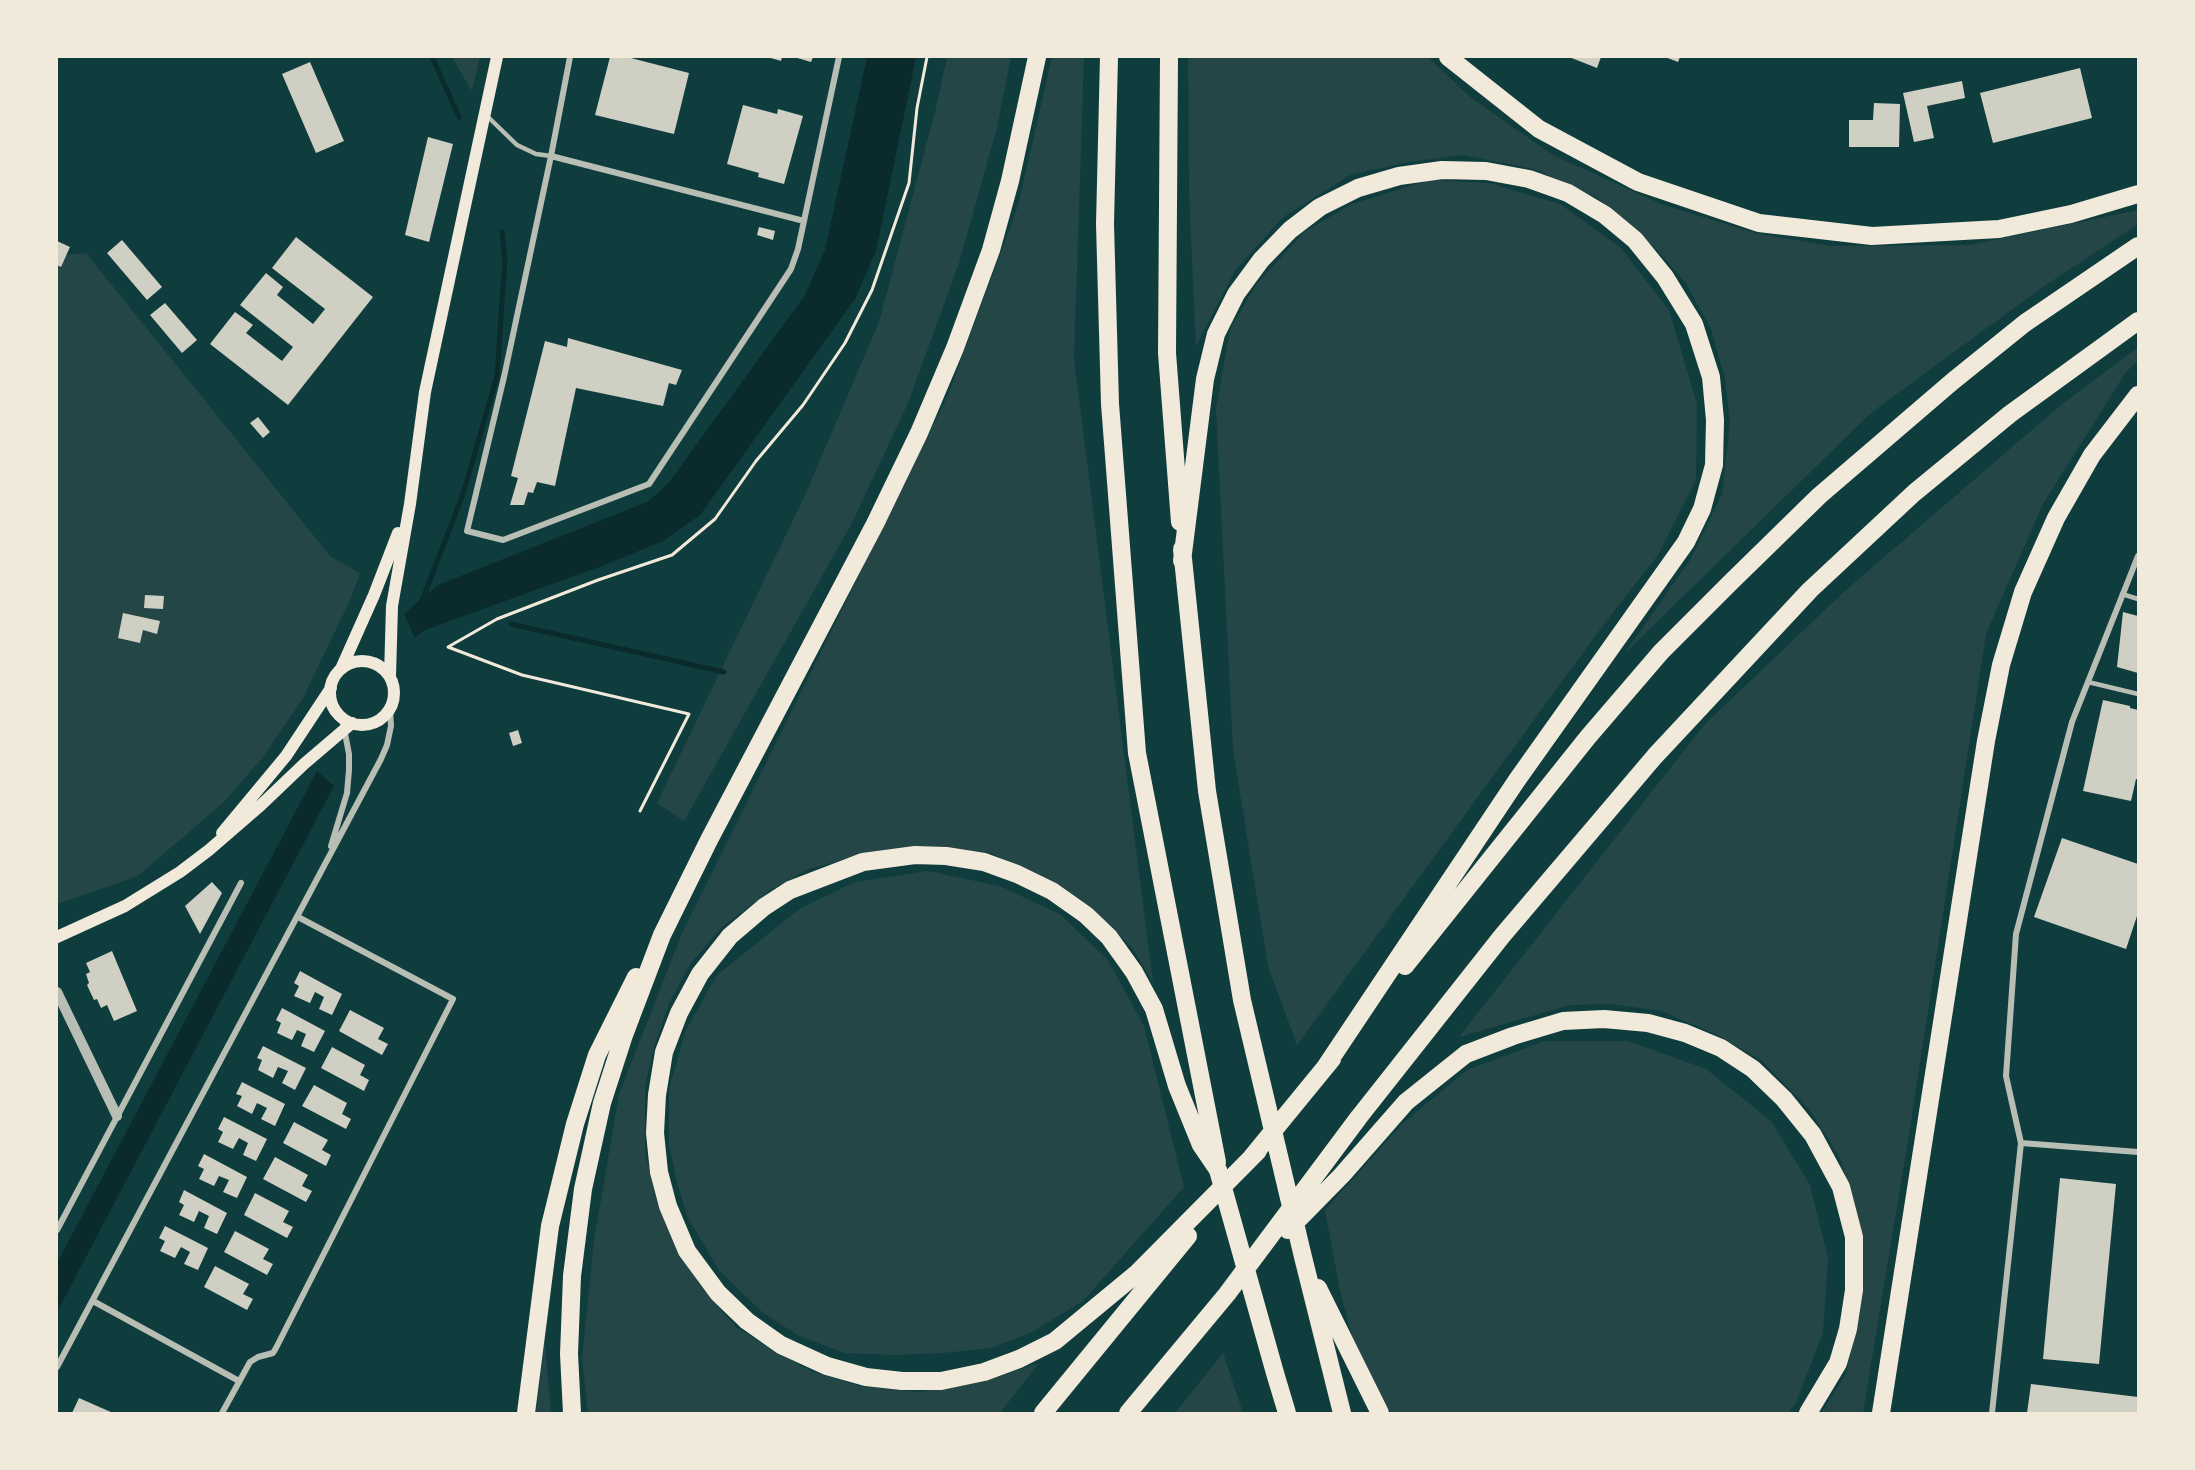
<!DOCTYPE html>
<html>
<head>
<meta charset="utf-8">
<style>
  body { margin:0 }
  #map { position:relative; width:2195px; height:1470px; overflow:hidden; background:#0f3d3e; font-family:Poppins,sans-serif }
  canvas { display:block }
  .frame { position:absolute; inset:0; border:58px solid #f1e9da; pointer-events:none }
</style>
</head>
<body>
<div id="map">
<canvas width="2195" height="1470"></canvas>
<div class="frame"></div>
</div>
<script>
const ctx = document.querySelector('canvas').getContext('2d');
ctx.lineJoin = 'round';
function paint(path, color) { ctx.fillStyle = color; ctx.fill(path, 'evenodd'); }
const toPath = rows => new Path2D(rows.map(r => 'M' + r).join(''));
function strokePath(path, color, width, dash) { ctx.strokeStyle = color; ctx.lineWidth = width; ctx.lineCap = dash ? 'butt' : 'round'; ctx.setLineDash(dash || []); ctx.stroke(path); }
paint(toPath([
  [452,57,480,57,472,91],
  [947,57,1011,57,997,128,959,263,908,403,852,523,684,821,657,803,806,493,879,322,936,108],
  [1052,57,1084,57,1074,359,1153,983,1133,949,1112,927,1067,891,991,853,928,847,868,853,809,869,772,889,722,927,691,963,670,1001,654,1047,645,1087,645,1152,656,1199,676,1248,700,1285,736,1327,774,1351,811,1371,859,1386,919,1392,982,1382,1039,1363,1000,1413,588,1413,582,1358,594,1241,619,1094,683,931,948,395,1018,206],
  [1188,57,1428,57,1470,97,1553,155,1661,204,1755,233,1830,246,1970,245,2138,210,2138,224,2040,289,1872,412,1624,654,1690,560,1722,494,1730,423,1725,379,1711,329,1686,283,1656,249,1598,198,1534,169,1463,155,1409,162,1352,174,1282,218,1235,271,1196,346,1189,192],
  [1430,180,1489,183,1560,204,1620,247,1669,310,1697,404,1696,480,1658,555,1601,628,1297,1045,1268,966,1233,750,1216,409,1230,329,1256,285,1304,232,1352,204],
  [86,253,331,557,360,573,351,598,303,698,263,757,225,801,138,876,57,904,57,256],
  [2138,347,2138,361,2126,372,2043,504,1986,634,1911,1122,1863,1413,1821,1413,1846,1374,1859,1316,1863,1239,1841,1160,1810,1110,1762,1061,1717,1035,1661,1011,1612,1004,1570,1005,1459,1037,1705,724,1846,590,2062,404],
  [927,871,1000,886,1061,915,1108,960,1144,1026,1184,1187,1083,1301,1032,1332,991,1348,943,1353,894,1355,845,1353,799,1336,762,1312,719,1270,688,1218,677,1183,669,1145,669,1089,685,1032,716,976,799,909,855,882],
  [1545,1041,1628,1041,1706,1069,1771,1121,1810,1185,1828,1258,1823,1333,1796,1403,1788,1413,1391,1413,1358,1359,1340,1291,1325,1210,1403,1123,1467,1070],
  [545,1341,551,1413,536,1413],
  [1223,1353,1243,1413,1175,1413]
]), '#244646');
paint(toPath([
  [867,57,916,57,876,251,855,299,700,515,663,541,602,566,425,630,415,638,404,614,438,585,649,501,670,481,805,295,825,250],
  [317,771,334,786,57,1312,57,1263]
]), '#0a2a2b');
strokePath(toPath([
  [432,57,459,117],
  [422,601,463,494,497,376,505,259,502,232],
  [511,624,724,672]
]), '#0a2a2b', 5);
paint(toPath([
  [610,57,627,57,689,73,674,134,595,115],
  [767,57,782,57,781,61],
  [794,57,813,57,811,62],
  [1569,57,1601,57,1597,68],
  [1665,57,1680,57,1678,62],
  [310,62,344,141,316,153,282,74],
  [2080,68,2092,118,1993,143,1980,93],
  [1962,81,1965,98,1927,106,1934,138,1914,142,1903,93],
  [1874,103,1900,104,1899,147,1849,147,1849,120,1873,120],
  [743,105,777,114,778,109,803,116,784,184,758,177,759,173,727,164],
  [428,137,453,144,429,242,405,235],
  [759,227,775,231,773,240,757,235],
  [296,237,373,297,288,405,210,344,235,312,253,325,246,333,282,361,293,347,240,305,266,273,283,287,277,295,313,324,325,309,272,268],
  [122,240,162,287,147,300,107,253],
  [57,241,70,247,61,267,57,265],
  [165,303,197,340,182,353,150,315],
  [568,338,682,370,676,385,669,383,663,406,576,388,555,486,537,482,533,493,528,492,524,505,510,505,518,478,511,476,545,341,567,347],
  [258,417,270,432,263,438,250,423],
  [145,595,164,596,163,609,144,608],
  [2123,612,2138,616,2138,673,2117,667],
  [123,613,160,621,157,634,143,630,140,643,118,638],
  [2103,700,2130,706,2130,708,2138,710,2138,779,2136,779,2131,801,2083,791],
  [518,730,522,743,513,746,509,733],
  [2062,838,2138,864,2138,913,2126,949,2034,917],
  [212,882,222,893,200,934,185,906],
  [112,951,137,1011,114,1021,107,1005,101,1008,97,999,94,1000,87,985,89,983,86,974,90,972,86,963],
  [300,971,342,994,332,1015,319,1009,324,997,315,992,310,1003,294,996,299,986,294,983],
  [282,1008,325,1031,314,1052,301,1046,306,1034,297,1030,292,1040,277,1033,281,1023,276,1020],
  [350,1010,384,1028,378,1039,388,1044,382,1055,339,1031],
  [263,1046,306,1068,295,1090,282,1083,288,1071,278,1067,273,1078,258,1070,262,1060,257,1058],
  [332,1047,365,1065,360,1075,369,1080,364,1091,321,1068],
  [242,1082,285,1104,275,1126,261,1119,267,1108,257,1103,252,1114,237,1106,242,1096,236,1094],
  [314,1085,347,1103,342,1114,351,1119,346,1129,302,1106],
  [224,1117,267,1139,256,1161,243,1155,248,1143,239,1138,233,1149,218,1142,223,1132,218,1129],
  [294,1122,328,1140,322,1150,331,1155,326,1166,283,1143],
  [204,1154,247,1177,237,1198,223,1192,229,1180,219,1176,214,1186,199,1179,204,1169,198,1166],
  [275,1157,308,1175,302,1186,312,1191,306,1202,263,1179],
  [2060,1178,2116,1184,2099,1364,2043,1359],
  [184,1190,227,1213,217,1234,204,1228,209,1216,199,1211,194,1222,179,1215,184,1205,179,1202],
  [255,1193,289,1211,283,1222,293,1227,287,1238,244,1215],
  [165,1226,208,1248,198,1270,184,1264,190,1252,181,1247,175,1258,160,1251,165,1241,159,1238],
  [235,1231,269,1249,263,1259,273,1264,267,1275,224,1252],
  [215,1266,249,1284,243,1294,253,1299,247,1310,204,1287],
  [2031,1384,2138,1397,2138,1413,2027,1413],
  [79,1398,113,1413,72,1413]
]), '#cfcfc3');
strokePath(toPath([
  [640,811,689,714,522,675,448,647,497,619,598,580,672,555,715,519,756,461,803,405,845,343,872,290,909,183,917,108,927,57]
]), '#f1e9da', 3);
strokePath(toPath([
  [487,116,517,145,536,154,551,156],
  [2122,594,2138,599],
  [2088,682,2138,694]
]), '#b8beb3', 4.5);
strokePath(toPath([
  [570,57,551,156,804,221],
  [551,156,504,377,467,531,503,540,649,484,791,269,798,249,839,57],
  [331,846,347,793,349,770,349,754,342,718],
  [2021,1143,2138,1152],
  [57,1230,241,883],
  [93,1301,239,1381],
  [57,1367,381,759,387,745,391,726,390,709],
  [222,1413,250,1362,258,1357,273,1353,276,1348,453,999,298,917],
  [1992,1413,2021,1143,2006,1076,2016,934,2072,722,2138,556]
]), '#b8beb3', 6);
strokePath(toPath([
  [57,992,117,1116]
]), '#b8beb3', 10);
strokePath(toPath([
  '330 693a32 32 0 1 1 64 0a32 32 0 1 1-64 0Z',
  [341,669,374,595,398,533],
  [390,676,392,606,410,504,425,392,497,57],
  [222,833,286,756,331,688],
  [57,937,125,906,180,872,209,850,261,805,304,764,352,723]
]), '#f1e9da', 12);
strokePath(toPath([
  [1109,57,1105,224,1110,404,1137,753,1217,1162],
  [1169,57,1167,353,1180,522],
  [1448,57,1539,129,1638,182,1759,223,1872,236,1999,229,2071,214,2138,194],
  [1182,549,1207,791,1242,1000,1303,1257,1342,1413],
  [1182,561,1205,379,1216,334,1236,294,1261,260,1290,230,1320,207,1358,188,1399,176,1442,170,1486,171,1529,179,1568,193,1605,215,1635,240,1665,277,1694,324,1711,377,1715,420,1714,465,1702,509,1686,542,1517,780,1326,1066],
  [1405,966,1588,737,1661,652,1731,582,1819,496,1953,381,2025,323,2138,246],
  [1258,1151,1136,1274,1055,1341,1019,1359,984,1372,941,1381,902,1381,866,1377,827,1366,781,1345,747,1321,718,1293,687,1251,668,1206,659,1172,655,1133,657,1095,664,1052,679,1013,700,974,730,936,764,907,790,890,863,862,915,855,946,856,984,862,1017,874,1052,891,1086,915,1109,937,1134,972,1154,1009,1177,1086,1201,1145,1218,1170,1275,1373,1287,1413],
  [1251,1158,1332,1059],
  [1288,1230,1342,1175,1406,1102,1466,1054,1513,1036,1563,1021,1604,1019,1648,1023,1685,1033,1721,1048,1753,1069,1784,1099,1813,1135,1841,1187,1854,1237,1854,1290,1848,1329,1838,1363,1808,1413],
  [1318,1288,1380,1413],
  [526,1413,550,1226,575,1124,597,1055,636,977],
  [572,1413,569,1354,572,1276,583,1189,602,1103,624,1035,662,935,709,840,875,524,919,433,955,348,991,250,1010,181,1037,57],
  [1043,1413,1188,1236],
  [1128,1413,1227,1294,1359,1117,1502,936,1655,756,1810,590,1914,493,2010,414,2138,321],
  [1881,1413,1986,741,2001,665,2023,592,2056,518,2092,455,2138,395]
]), '#f1e9da', 18);
</script>
</body>
</html>
